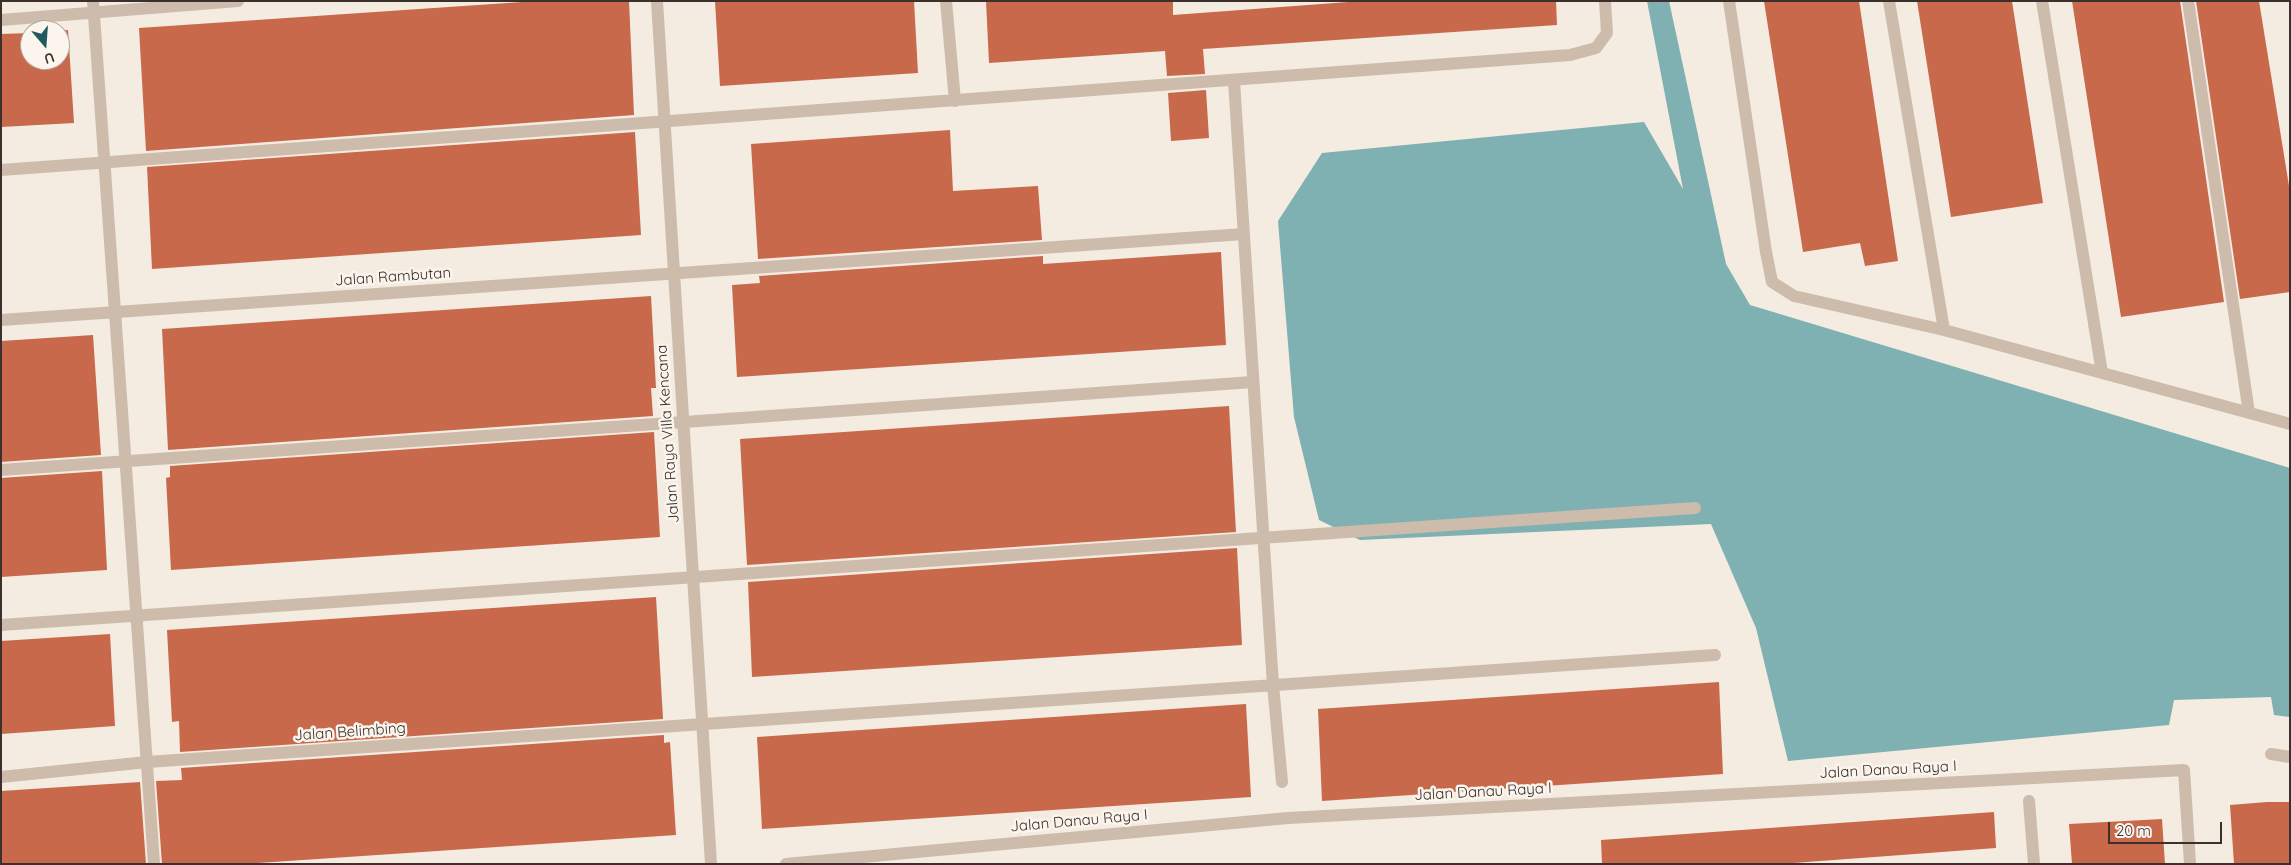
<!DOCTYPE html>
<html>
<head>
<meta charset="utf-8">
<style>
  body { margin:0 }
  #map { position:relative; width:2291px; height:865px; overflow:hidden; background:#f4ebe1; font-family:Quicksand,sans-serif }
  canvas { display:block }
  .frame { position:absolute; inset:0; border:2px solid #3b302b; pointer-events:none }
  .north { position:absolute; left:20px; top:20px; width:50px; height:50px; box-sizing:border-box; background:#fbf5ee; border:1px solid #aea6a0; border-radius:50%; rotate:162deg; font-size:14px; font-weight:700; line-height:20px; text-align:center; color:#3b302b }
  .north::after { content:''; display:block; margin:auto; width:18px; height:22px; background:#1f5a5e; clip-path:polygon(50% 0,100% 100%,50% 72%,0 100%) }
  .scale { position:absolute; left:2108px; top:822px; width:114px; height:22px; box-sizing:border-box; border:2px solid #3b302b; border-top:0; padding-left:6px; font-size:15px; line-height:18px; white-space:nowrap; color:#3b302b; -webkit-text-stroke:4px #fbf5ee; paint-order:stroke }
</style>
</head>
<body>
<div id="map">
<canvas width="2291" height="865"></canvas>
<div class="frame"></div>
<div class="north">U</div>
<div class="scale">20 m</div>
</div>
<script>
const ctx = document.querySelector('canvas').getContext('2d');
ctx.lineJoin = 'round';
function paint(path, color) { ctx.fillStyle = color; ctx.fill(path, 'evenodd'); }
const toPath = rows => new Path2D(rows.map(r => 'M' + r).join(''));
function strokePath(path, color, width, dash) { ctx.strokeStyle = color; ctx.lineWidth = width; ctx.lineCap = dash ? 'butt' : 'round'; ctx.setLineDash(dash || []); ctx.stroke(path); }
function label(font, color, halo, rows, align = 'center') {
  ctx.font = font + ' Quicksand,sans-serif'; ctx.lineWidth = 5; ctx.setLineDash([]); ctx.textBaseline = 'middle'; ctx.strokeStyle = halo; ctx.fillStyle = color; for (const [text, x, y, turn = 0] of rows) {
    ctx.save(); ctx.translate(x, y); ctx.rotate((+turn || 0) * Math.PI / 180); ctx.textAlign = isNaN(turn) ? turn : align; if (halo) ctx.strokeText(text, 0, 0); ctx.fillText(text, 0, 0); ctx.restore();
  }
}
paint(toPath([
  [1647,1,1669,1,1726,264,1750,305,2290,468,2290,717,2274,715,2271,697,2174,700,2169,725,1788,761,1756,628,1711,524,1360,540,1319,520,1294,417,1278,221,1322,153,1644,122,1683,189]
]), '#7fb0b2');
paint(toPath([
  [537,1,629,1,634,115,146,151,139,28],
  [715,1,914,1,918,73,720,86],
  [986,1,1173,1,1173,15,1362,1,1556,1,1557,25,1203,49,1205,74,1167,76,1165,51,989,63],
  [1764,1,1859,1,1898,261,1865,266,1860,243,1803,252],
  [1917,1,2012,1,2043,203,1951,217],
  [2072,1,2180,1,2224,302,2121,317],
  [2196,1,2259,1,2290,192,2290,292,2240,299],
  [68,30,74,123,1,127,1,34,30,33,30,60,60,60,60,31],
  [1206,90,1209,138,1171,141,1168,93],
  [950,130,953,191,1038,186,1042,240,758,259,751,144],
  [635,132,641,235,152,269,147,167],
  [1221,252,1226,345,737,377,732,285,760,283,759,276,1043,256,1043,264],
  [651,296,656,388,651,388,653,416,168,450,162,329],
  [93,335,101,455,1,462,1,341],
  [1229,406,1236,532,747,565,740,439],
  [654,432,660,537,171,570,166,478,170,477,170,466],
  [102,471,107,570,1,577,1,478],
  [1237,548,1242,645,752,677,748,582],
  [656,597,663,719,180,752,179,721,172,722,167,630],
  [110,634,115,726,1,734,1,641],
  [1719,682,1723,774,1322,801,1318,709],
  [1246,704,1251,797,762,829,757,737],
  [664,735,664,743,670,742,676,835,243,864,162,864,156,781,182,780,181,768],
  [140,782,146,864,1,864,1,791],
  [2267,802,2290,802,2290,864,2234,864,2230,805],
  [1994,812,1996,848,1780,864,1602,864,1601,840],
  [2162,819,2165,864,2072,864,2069,824]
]), '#c8694b');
strokePath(toPath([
  [93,1,154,864],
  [946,1,955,101],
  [1729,1,1766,252,1772,282,1794,296,1944,330,2290,424],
  [1889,1,1944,330],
  [2042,1,2102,373],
  [2188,1,2249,413],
  [1,20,238,1],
  [1234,81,1273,685,1282,782],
  [1,170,1570,55,1596,48,1607,33,1605,1],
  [1,320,1244,234],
  [1,470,1253,382],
  [1,625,1695,508],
  [2271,754,2290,757],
  [1,777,147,762,1715,655],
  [2029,801,2034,864],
  [786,864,1288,818,2184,770,2190,864]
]), '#cdbbac', 12);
strokePath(toPath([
  [657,1,711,864]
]), '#cdbbac', 12);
label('15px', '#3b302b', '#fbf5ee', [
  ["Jalan Rambutan",393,277,-4],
  ["Jalan Raya Villa Kencana",668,434,-94],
  ["Jalan Belimbing",350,732,-4],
  ["Jalan Danau Raya I",1888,770,-3],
  ["Jalan Danau Raya I",1483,792,-3],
  ["Jalan Danau Raya I",1079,821,-5]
]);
</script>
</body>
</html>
